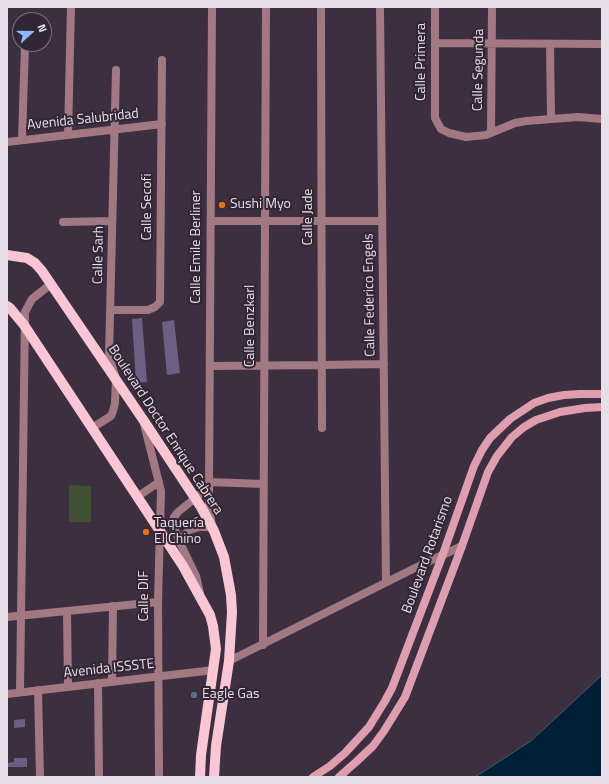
<!DOCTYPE html>
<html>
<head>
<meta charset="utf-8">
<style>
  body { margin:0 }
  #map { position:relative; width:609px; height:784px; overflow:hidden; background:#3c2f40; font-family:"Titillium Web",sans-serif }
  canvas { display:block }
  .frame { position:absolute; inset:0; border:8px solid #e6dee9; pointer-events:none }
  .north { position:absolute; left:12px; top:12px; width:40px; height:40px; box-sizing:border-box; background:#322635; border:1px solid #7a707d; border-radius:50%; rotate:69deg; font-size:11px; font-weight:700; line-height:16px; text-align:center; color:#e6dee9 }
  .north::after { content:''; display:block; margin:auto; width:14px; height:18px; background:#8eb8fd; clip-path:polygon(50% 0,100% 100%,50% 72%,0 100%) }
</style>
</head>
<body>
<div id="map">
<canvas width="609" height="784"></canvas>
<div class="frame"></div>
<div class="north">N</div>
</div>
<script>
const ctx = document.querySelector('canvas').getContext('2d');
ctx.lineJoin = 'round';
function paint(path, color) { ctx.fillStyle = color; ctx.fill(path, 'evenodd'); }
const toPath = rows => new Path2D(rows.map(r => 'M' + r).join(''));
function strokePath(path, color, width, dash) { ctx.strokeStyle = color; ctx.lineWidth = width; ctx.lineCap = dash ? 'butt' : 'round'; ctx.setLineDash(dash || []); ctx.stroke(path); }
function label(font, color, halo, rows, align = 'center') {
  ctx.font = font + ' "Titillium Web",sans-serif'; ctx.lineWidth = 4; ctx.setLineDash([]); ctx.textBaseline = 'middle'; ctx.strokeStyle = halo; ctx.fillStyle = color; for (const [text, x, y, turn = 0] of rows) {
    ctx.save(); ctx.translate(x, y); ctx.rotate((+turn || 0) * Math.PI / 180); ctx.textAlign = isNaN(turn) ? turn : align; if (halo) ctx.strokeText(text, 0, 0); ctx.fillText(text, 0, 0); ctx.restore();
  }
}
paint(toPath([
  [69,485,91,486,91,522,69,522]
]), '#405033');
const water = toPath([
  [602,675,602,777,475,777,531,741,602,675]
]);
paint(water, '#002037');
strokePath(water, '#45596c', 1);
paint(toPath([
  [142,318,147,382,136,383,132,319],
  [174,320,180,373,167,375,162,322],
  [25,719,25,727,14,728,14,720],
  [14,758,27,758,27,767,8,767,8,763,14,762]
]), '#6d5f83');
strokePath(toPath([
  [321,7,322,428],
  [380,7,386,582],
  [435,7,435,118,441,129,449,133,466,137,486,135,515,123,526,121,578,117,602,119],
  [435,43,602,44],
  [550,44,551,118],
  [491,133,492,7],
  [68,135,71,7],
  [22,140,25,44],
  [7,142,162,124],
  [211,221,382,221],
  [63,222,112,221],
  [110,310,148,310,155,307,160,302,162,60],
  [210,366,322,365,384,364],
  [144,424,161,491,158,602,159,777],
  [92,428,111,416,113,411,115,403,116,379,109,356,116,70],
  [209,482,263,484],
  [137,497,159,482],
  [181,545,173,525,174,517,178,512,209,487],
  [200,593,196,576,181,545,184,536,189,530,200,527,212,527,209,506,209,487,212,7],
  [67,611,68,687],
  [7,617,158,602],
  [263,645,266,7],
  [229,661,423,564,462,546],
  [112,681,113,606],
  [98,683,99,777],
  [38,690,40,777],
  [20,692,25,312,32,299,51,284],
  [7,694,214,670]
]), '#a27983', 8);
strokePath(toPath([
  [313,777,330,766,345,753,369,727,385,701,392,688,443,554,474,466,482,450,490,438,510,419,534,403,548,398,564,395,580,394,602,394],
  [339,777,356,762,373,746,384,731,405,697,462,546,488,472,497,456,512,437,524,427,536,420,560,412,585,408,602,407]
]), '#df9eae', 8);
strokePath(toPath([
  [7,255,27,258,35,263,42,271,142,418,201,507,214,531,224,557,231,595,232,612,229,661,216,746,214,777],
  [7,306,10,308,24,325,183,566,210,615,213,626,216,649,201,755,200,777]
]), '#fac6d3', 10);
for (const [x, y, r, color] of [
  [222,205,4,"#e8710a"],
  [146,532,4,"#e8710a"],
  [194,695,4,"#5c6f8a"]
]) { const dot = new Path2D(); dot.arc(x, y, r, 0, 2 * Math.PI); ctx.fillStyle = color; ctx.fill(dot); strokePath(dot, '#322635', 1.5); }
label('14px', '#e6dee9', '#322635', [
  ["Calle Primera",422,62,-90],
  ["Calle Segunda",479,70,-89],
  ["Avenida Salubridad",83,120,-6],
  ["Calle Secofi",148,207,-90],
  ["Calle Jade",309,217,-90],
  ["Calle Emile Berliner",197,247,-90],
  ["Calle Sarh",99,255,-89],
  ["Calle Federico Engels",370,295,-91],
  ["Calle Benzkarl",251,326,-90],
  ["Boulevard Doctor Enrique Cabrera",165,430,57],
  ["Boulevard Rotarismo",428,555,-70],
  ["Calle DIF",145,596,-90],
  ["Avenida ISSSTE",109,669,-6]
]);
label('14px', '#e6dee9', '#322635', [
  ["Sushi Myo",230,205],
  ["Taquería",154,524],
  ["El Chino",154,540],
  ["Eagle Gas",202,695]
], 'left');
</script>
</body>
</html>
